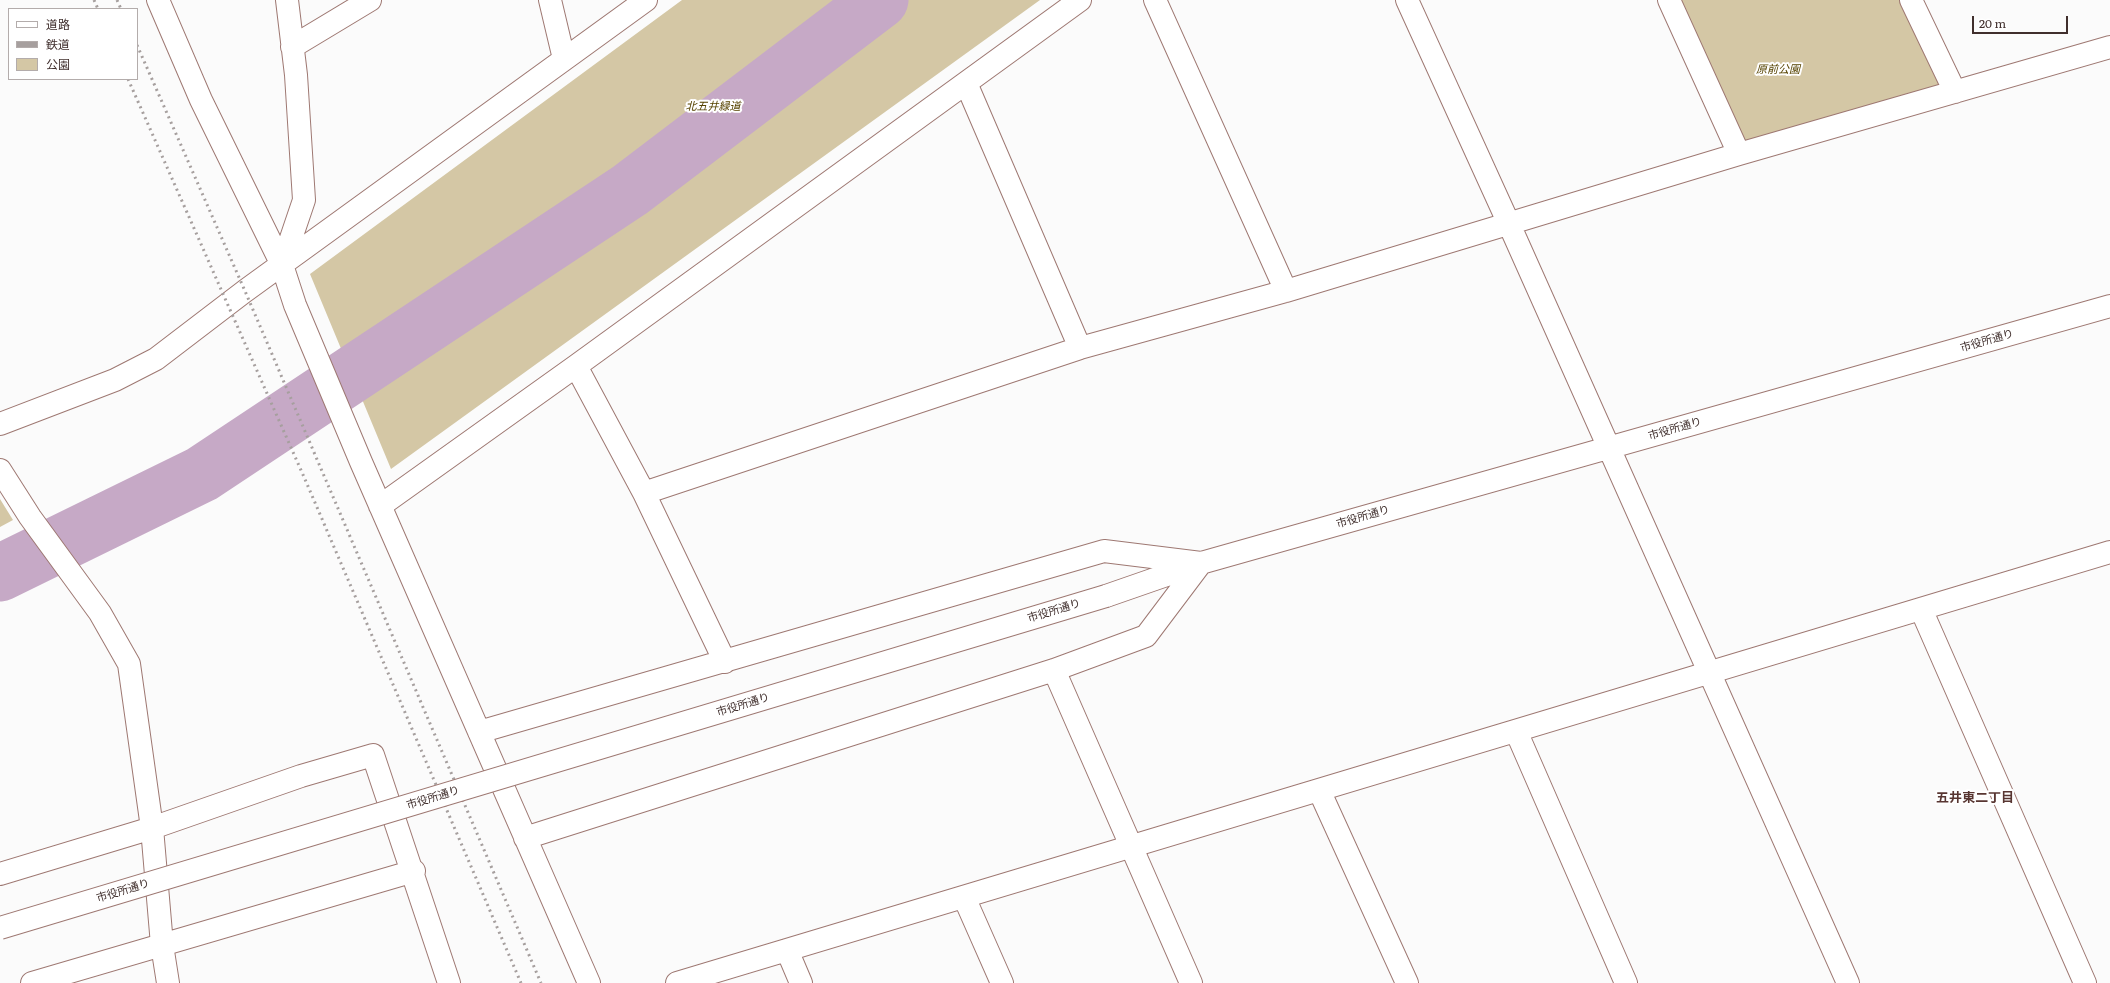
<!DOCTYPE html>
<html>
<head>
<meta charset="utf-8">
<style>
  body { margin:0 }
  #map { position:relative; width:2110px; height:983px; overflow:hidden; background:#fbfbfb; font-family:Literata,"Noto Sans JP",serif }
  canvas { display:block }
  .legend { position:absolute; left:8px; top:8px; width:130px; height:72px; box-sizing:border-box; background:#fff; border:1px solid #b3acab; margin:0; padding:5px 7px; list-style:none; font-size:12px; color:#402f2d }
  .legend li { display:flex; align-items:center; gap:8px; height:20px }
  .legend b { width:20px; border:1px solid #b3acab }
  .scale { position:absolute; left:1972px; top:16px; width:96px; height:18px; box-sizing:border-box; border:2px solid #402f2d; border-top:0; padding-left:5px; font-size:12px; line-height:14px; white-space:nowrap; color:#402f2d; -webkit-text-stroke:3px #fff; paint-order:stroke }
</style>
</head>
<body>
<div id="map">
<canvas width="2110" height="983"></canvas>
<ul class="legend">
<li><b style="height:5px;background:#fff"></b>道路</li>
<li><b style="height:5px;background:#a69f9e"></b>鉄道</li>
<li><b style="height:11px;background:#d4c7a5"></b>公園</li>
</ul>
<div class="scale">20 m</div>
</div>
<script>
const ctx = document.querySelector('canvas').getContext('2d');
ctx.lineJoin = 'round';
function paint(path, color) { ctx.fillStyle = color; ctx.fill(path, 'evenodd'); }
const toPath = rows => new Path2D(rows.map(r => 'M' + r).join(''));
function strokePath(path, color, width, dash) { ctx.strokeStyle = color; ctx.lineWidth = width; ctx.lineCap = dash ? 'butt' : 'round'; ctx.setLineDash(dash || []); ctx.stroke(path); }
function label(font, color, halo, rows, align = 'center') {
  ctx.font = font + ' Literata,"Noto Sans JP",serif'; ctx.lineWidth = 4; ctx.setLineDash([]); ctx.textBaseline = 'middle'; ctx.strokeStyle = halo; ctx.fillStyle = color; for (const [text, x, y, turn = 0] of rows) {
    ctx.save(); ctx.translate(x, y); ctx.rotate((+turn || 0) * Math.PI / 180); ctx.textAlign = isNaN(turn) ? turn : align; if (halo) ctx.strokeText(text, 0, 0); ctx.fillText(text, 0, 0); ctx.restore();
  }
}
paint(toPath([
  [682,0,1040,0,391,469,310,274],
  [1669,0,1912,0,1955,92,1739,154],
  [0,499,13,520,0,527]
]), '#d4c7a5');
strokePath(toPath([
  [0,573,202,474,630,190,880,0]
]), '#c6a9c6', 57);
const minor = toPath([
  [158,0,201,100,282,265,295,305,361,462,589,983],
  [550,0,564,59],
  [1155,0,1286,291],
  [1407,0,1509,224,1848,983],
  [1669,0,1739,154],
  [1911,0,1955,92],
  [292,47,370,0],
  [966,83,1080,348],
  [282,265,304,200,296,75,287,0],
  [576,366,644,493,725,662],
  [0,424,115,380,156,359,245,291,646,0],
  [0,470,30,517,100,613,129,664,152,828,162,945,168,983],
  [644,493,1080,348,1286,291,1739,154,2110,47],
  [380,506,576,366,1080,0],
  [1106,596,1201,563,2110,306],
  [1921,609,2085,983],
  [1054,670,1191,983],
  [1516,731,1626,983],
  [479,732,1104,551,1201,563,1146,636,1054,670,525,838],
  [1319,790,1407,983],
  [0,874,152,828,301,776,373,755,449,983],
  [964,897,1002,983],
  [787,950,801,983],
  [32,983,414,871],
  [677,983,2110,552]
]);
strokePath(minor, '#9e7872', 24);
strokePath(minor, '#fff', 22);
strokePath(toPath([
  [94,0,98,9],
  [117,0,121,9],
  [137,45,245,291,541,983],
  [128,79,304,477,521,983]
]), '#a69f9e', 3, [2, 4]);
const minorBridge = toPath([
  [0,928,1106,596]
]);
strokePath(minorBridge, '#9e7872', 24, []);
strokePath(minorBridge, '#fff', 22);
label('italic 11px', '#564300', '#fff', [
  ["原前公園",1778,70],
  ["北五井緑道",713,107]
]);
label('11px', '#402f2d', '#fff', [
  ["市役所通り",1987,341,-16],
  ["市役所通り",1675,429,-16],
  ["市役所通り",1363,517,-16],
  ["市役所通り",1054,611,-17],
  ["市役所通り",743,705,-17],
  ["市役所通り",433,798,-17],
  ["市役所通り",123,891,-17]
]);
label('bold 13px', '#583632', '#fff', [
  ["五井東二丁目",1975,798]
]);
</script>
</body>
</html>
